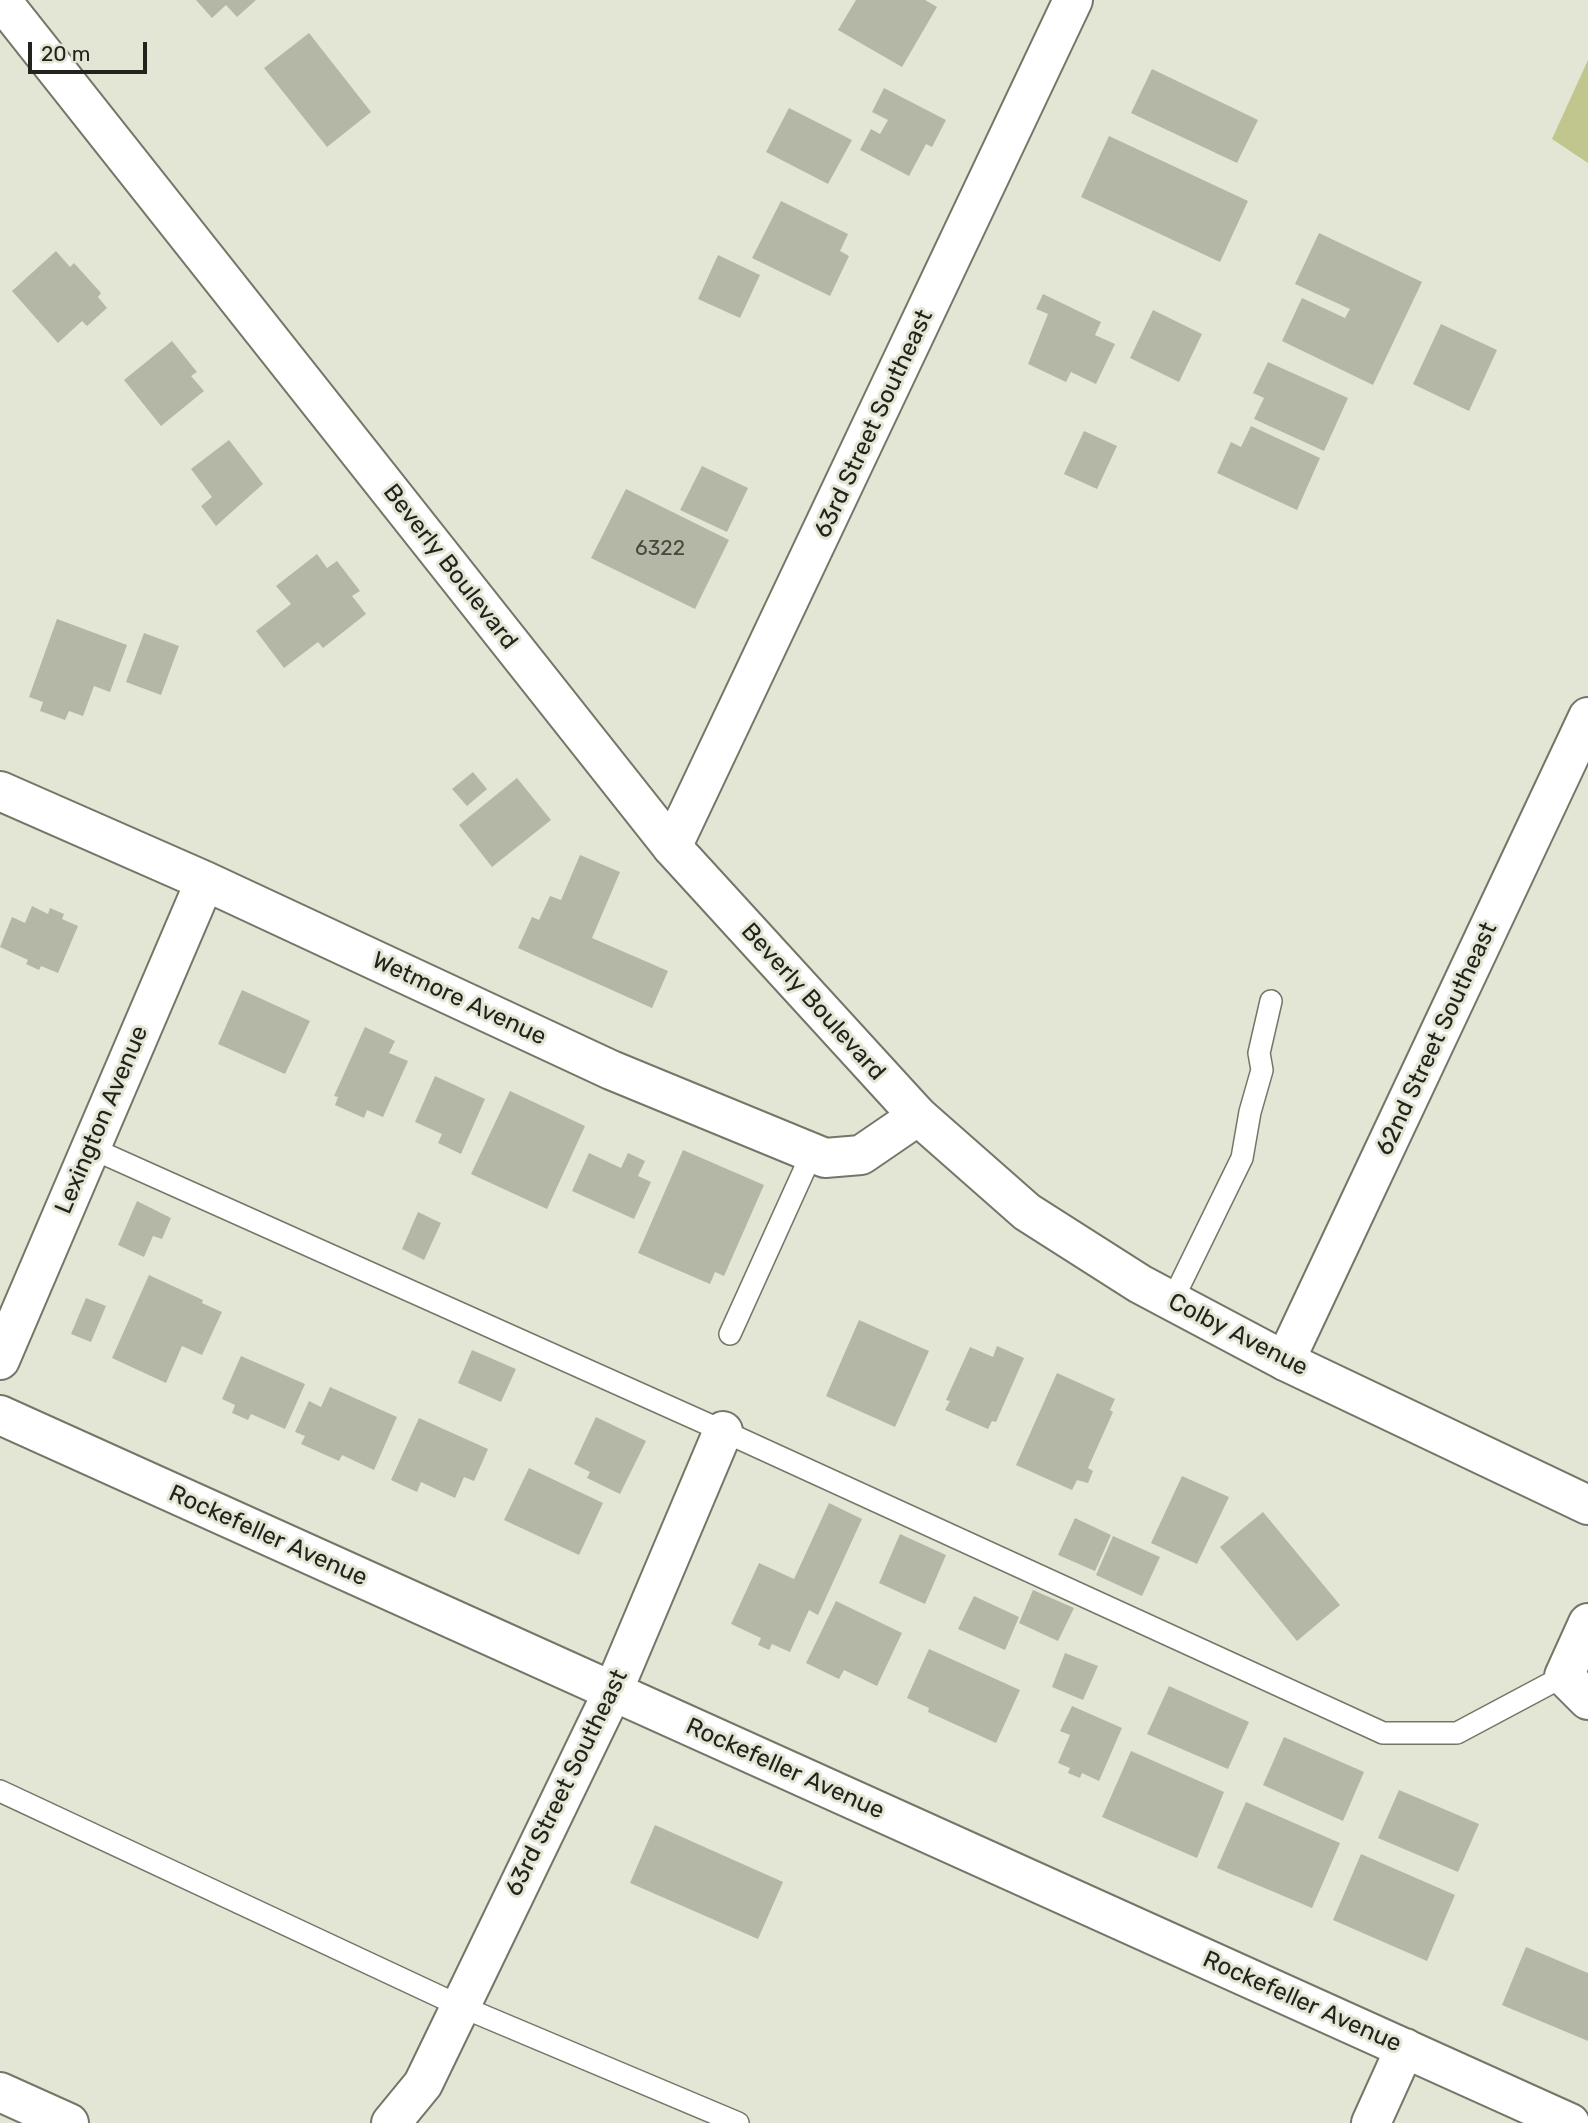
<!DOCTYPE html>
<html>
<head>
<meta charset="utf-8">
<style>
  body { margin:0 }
  #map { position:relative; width:1588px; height:2123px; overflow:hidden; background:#e3e6d4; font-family:Rubik,sans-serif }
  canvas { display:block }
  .scale { position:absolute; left:28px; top:42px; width:119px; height:32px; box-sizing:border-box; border:4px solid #22231c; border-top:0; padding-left:9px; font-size:21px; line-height:24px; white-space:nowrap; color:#22231c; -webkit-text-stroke:5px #e3e6d4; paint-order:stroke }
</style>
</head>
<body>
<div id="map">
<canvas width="1588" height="2123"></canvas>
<div class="scale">20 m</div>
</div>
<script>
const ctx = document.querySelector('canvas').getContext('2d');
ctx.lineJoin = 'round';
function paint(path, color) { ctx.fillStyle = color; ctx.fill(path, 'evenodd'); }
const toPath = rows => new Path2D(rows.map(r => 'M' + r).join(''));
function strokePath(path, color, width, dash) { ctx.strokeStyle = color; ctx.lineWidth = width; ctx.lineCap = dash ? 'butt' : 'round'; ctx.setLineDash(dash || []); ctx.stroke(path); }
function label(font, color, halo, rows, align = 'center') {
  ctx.font = font + ' Rubik,sans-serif'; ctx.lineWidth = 6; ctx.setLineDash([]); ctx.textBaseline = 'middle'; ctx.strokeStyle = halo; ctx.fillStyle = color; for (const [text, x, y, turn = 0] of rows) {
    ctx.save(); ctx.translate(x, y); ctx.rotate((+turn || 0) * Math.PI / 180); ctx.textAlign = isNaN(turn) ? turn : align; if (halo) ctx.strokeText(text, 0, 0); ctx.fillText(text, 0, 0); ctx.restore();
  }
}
paint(toPath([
  [1588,60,1588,163,1552,139]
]), '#c0c68e');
paint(toPath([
  [196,0,256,0,237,17,226,5,212,18],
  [856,0,925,0,937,7,902,67,838,30],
  [309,33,371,112,327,147,264,68],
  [1152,69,1258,120,1237,163,1131,113],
  [884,88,946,120,932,147,926,144,909,176,860,150,871,129,880,134,888,120,872,112],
  [789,108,852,140,828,184,766,152],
  [1109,136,1248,201,1220,262,1081,197],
  [781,201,848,234,840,251,849,256,830,296,752,258],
  [1319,233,1422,282,1373,385,1282,341,1302,298,1345,318,1350,309,1295,284],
  [56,251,70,267,74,263,101,293,98,297,107,308,87,326,82,321,58,343,12,291],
  [718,255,760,275,740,318,698,299],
  [1043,294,1101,322,1095,335,1115,344,1096,384,1071,372,1066,382,1028,364,1048,314,1036,309],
  [1153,310,1202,334,1179,382,1130,358],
  [1441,324,1497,350,1469,411,1413,384],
  [172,341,197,372,191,376,204,391,161,426,124,380],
  [1268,362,1348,398,1324,451,1254,419,1264,398,1253,393],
  [1251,426,1320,458,1297,510,1217,473,1231,442,1241,447],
  [1084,431,1117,446,1097,489,1064,474],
  [229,440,263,484,216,526,201,506,212,497,191,469],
  [702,466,748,488,727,532,680,510],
  [626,489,729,540,695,609,591,558],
  [317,554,327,568,337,561,360,591,352,596,366,614,323,648,318,642,284,668,256,631,291,604,276,586],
  [57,619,127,645,110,692,94,686,83,716,69,711,65,720,40,711,43,702,29,697],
  [144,633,179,646,161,695,126,682],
  [473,772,487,789,467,806,452,789],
  [517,778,551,820,492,867,459,825],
  [580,855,620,872,592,938,668,971,652,1008,518,948,532,917,539,920,550,896,561,900],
  [32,906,48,914,50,908,64,914,62,919,78,926,58,973,41,966,39,970,26,964,28,960,0,947,12,917,25,923],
  [242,990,310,1021,285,1074,218,1044],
  [365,1027,395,1041,389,1053,408,1061,383,1117,367,1110,364,1118,335,1105,338,1097,334,1096],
  [435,1076,485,1099,461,1154,438,1143,442,1134,415,1122],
  [510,1091,585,1126,547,1209,471,1174],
  [683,1150,764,1185,724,1276,715,1272,710,1284,638,1253],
  [589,1153,621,1168,628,1153,645,1161,638,1176,651,1182,634,1219,572,1191],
  [137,1201,171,1218,162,1239,153,1236,144,1257,118,1245],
  [418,1212,441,1223,424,1260,402,1249],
  [149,1275,203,1300,202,1303,222,1312,202,1355,182,1346,166,1383,112,1358],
  [86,1298,106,1306,91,1342,71,1334],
  [859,1320,929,1351,895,1427,826,1396],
  [997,1346,1024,1358,996,1422,992,1421,988,1429,945,1410,950,1401,946,1400,970,1347,993,1357],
  [472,1350,516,1369,501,1402,458,1383],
  [241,1356,305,1384,285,1429,251,1414,248,1420,232,1413,235,1405,222,1399],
  [1057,1373,1115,1399,1110,1410,1113,1412,1088,1468,1093,1471,1088,1483,1077,1480,1072,1490,1016,1465],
  [330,1387,397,1417,374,1470,342,1455,339,1461,301,1444,305,1436,295,1432,309,1401,321,1407],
  [596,1417,646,1441,620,1494,587,1478,590,1472,574,1464],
  [419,1418,488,1449,474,1481,464,1477,455,1498,421,1482,417,1492,391,1480],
  [529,1468,603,1503,579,1555,504,1520],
  [1182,1476,1229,1497,1197,1564,1151,1543],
  [829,1503,862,1519,818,1615,809,1610,790,1652,772,1644,769,1650,758,1645,761,1638,731,1624,759,1563,794,1579],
  [1263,1512,1340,1605,1297,1641,1220,1547],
  [1075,1518,1111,1535,1095,1571,1058,1555],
  [900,1534,946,1555,925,1604,879,1583],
  [1113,1536,1160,1557,1142,1596,1096,1575],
  [1033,1590,1074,1608,1058,1641,1019,1623],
  [974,1596,1019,1617,1005,1650,958,1629],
  [836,1601,902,1633,877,1686,844,1670,839,1679,806,1663],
  [929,1649,1020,1690,996,1743,928,1712,929,1708,907,1698],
  [1065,1653,1098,1666,1083,1700,1052,1687],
  [1169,1686,1249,1722,1228,1769,1147,1734],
  [1072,1706,1122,1728,1099,1781,1082,1773,1080,1778,1068,1773,1070,1768,1058,1763,1070,1735,1060,1731],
  [1284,1737,1364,1772,1343,1821,1263,1785],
  [1131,1751,1224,1792,1197,1858,1102,1817],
  [1399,1790,1479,1824,1458,1872,1378,1838],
  [1246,1802,1340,1843,1312,1908,1217,1868],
  [655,1825,783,1882,758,1939,630,1883],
  [1361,1854,1455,1895,1427,1961,1333,1920],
  [1526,1947,1588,1973,1588,2041,1502,2005]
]), '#b5b7a6');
const service = toPath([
  [91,1148,723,1431,1383,1733,1457,1733,1564,1676],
  [1172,1301,1242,1158,1250,1112,1262,1070,1259,1053,1271,1001],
  [730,1334,812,1153],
  [0,1791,460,2006,738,2123]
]);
const minor = toPath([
  [0,791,205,881,611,1070,825,1158,861,1155,918,1116],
  [0,1360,205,881],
  [1285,1361,1588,717],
  [0,1415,1570,2123],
  [1588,1623,1564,1676,1588,1700],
  [0,2092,69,2123],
  [391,2123,423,2084,613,1691,723,1431],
  [1371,2123,1405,2048]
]);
const tertiary = toPath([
  [672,847,1073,0]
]);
const secondary = toPath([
  [1,0,672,847,918,1116,1027,1212,1140,1284,1285,1361,1588,1505]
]);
strokePath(service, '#747667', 24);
strokePath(minor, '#747667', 42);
strokePath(tertiary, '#747667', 42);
strokePath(secondary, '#747667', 42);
strokePath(service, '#fff', 21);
strokePath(minor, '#fff', 38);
strokePath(tertiary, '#fff', 38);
strokePath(secondary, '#fff', 38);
label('21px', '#47483e', null, [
  ["6322",660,549]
]);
label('24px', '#22231c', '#e3e6d4', [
  ["63rd Street Southeast",874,424,-65],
  ["Beverly Boulevard",450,567,52],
  ["Wetmore Avenue",459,999,25],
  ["Beverly Boulevard",813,1002,48],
  ["62nd Street Southeast",1437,1039,-65],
  ["Lexington Avenue",102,1120,-67],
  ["Colby Avenue",1238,1335,27],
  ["Rockefeller Avenue",268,1536,24],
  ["Rockefeller Avenue",785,1769,24],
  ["63rd Street Southeast",567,1783,-64],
  ["Rockefeller Avenue",1302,2002,24]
]);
</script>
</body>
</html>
